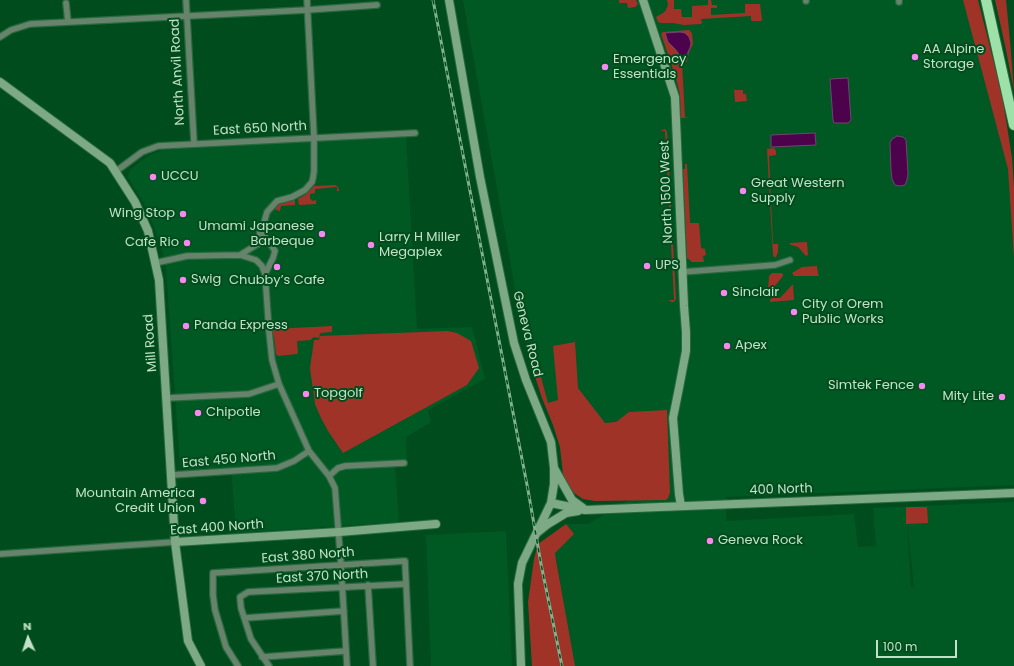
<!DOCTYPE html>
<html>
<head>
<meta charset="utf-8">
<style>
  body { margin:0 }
  #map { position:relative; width:1014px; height:666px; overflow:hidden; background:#004c1d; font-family:Poppins,sans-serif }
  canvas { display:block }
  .north { position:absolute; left:8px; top:618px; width:40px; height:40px; -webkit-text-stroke:3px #004c1d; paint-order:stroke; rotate:357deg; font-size:11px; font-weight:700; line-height:16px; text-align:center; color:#c1e2c6 }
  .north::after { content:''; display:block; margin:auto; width:14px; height:18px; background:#c1e2c6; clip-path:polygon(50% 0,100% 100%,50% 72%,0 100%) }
  .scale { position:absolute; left:876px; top:640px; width:81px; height:18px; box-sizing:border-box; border:2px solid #c1e2c6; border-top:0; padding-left:5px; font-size:12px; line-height:14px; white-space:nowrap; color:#c1e2c6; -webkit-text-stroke:3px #004c1d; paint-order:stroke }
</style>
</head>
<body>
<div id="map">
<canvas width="1014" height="666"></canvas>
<div class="north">N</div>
<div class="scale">100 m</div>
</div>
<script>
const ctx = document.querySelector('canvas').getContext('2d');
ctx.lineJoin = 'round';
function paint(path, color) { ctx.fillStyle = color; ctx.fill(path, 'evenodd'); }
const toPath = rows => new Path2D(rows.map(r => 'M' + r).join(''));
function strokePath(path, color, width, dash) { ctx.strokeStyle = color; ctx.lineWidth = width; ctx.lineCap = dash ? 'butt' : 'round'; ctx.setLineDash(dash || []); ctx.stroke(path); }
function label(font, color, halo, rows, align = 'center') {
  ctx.font = font + ' Poppins,sans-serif'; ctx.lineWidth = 4; ctx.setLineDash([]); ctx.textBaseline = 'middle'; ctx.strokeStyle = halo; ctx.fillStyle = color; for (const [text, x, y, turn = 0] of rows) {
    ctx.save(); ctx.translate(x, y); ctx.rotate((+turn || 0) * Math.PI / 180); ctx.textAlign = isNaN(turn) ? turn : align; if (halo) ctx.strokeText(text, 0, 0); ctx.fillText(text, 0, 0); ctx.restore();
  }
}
paint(toPath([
  [463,0,965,0,1012,168,1014,205,1014,485,726,497,726,521,854,514,858,547,876,546,873,508,1014,502,1014,666,562,666,564,604,555,553,573,534,566,524,588,524,645,491,559,439,541,396,520,316],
  [907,522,914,587,911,587],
  [406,136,417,329,472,327,485,379,428,410,431,422,406,437,407,466,395,467,399,522,236,533,231,467,186,470,181,468,180,464,166,269,163,253,151,219,145,205,129,179,128,176,129,172,131,169,141,161,150,155,163,150],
  [506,531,512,666,431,666,426,535]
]), '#005823');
paint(toPath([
  [619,0,636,0,638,4,635,7,628,8,627,3,619,3],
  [667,0,674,0,674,9,681,9,682,17,692,17,692,6,708,5,708,0,711,0,712,5,717,5,717,8,711,8,711,15,745,13,745,4,760,4,762,20,761,21,752,21,751,20,751,16,701,19,702,23,701,24,684,25,673,23,661,23,658,22,656,17,663,13,666,10,668,5],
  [963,0,978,0,996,71,1003,101,1012,158,1014,187,1014,257,1008,169],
  [995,0,1006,0,1010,41,1014,91,1006,50],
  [689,30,692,33,693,44,689,52,687,62,682,63,685,117,690,117,683,118,681,118,680,95,676,78,661,34,663,32],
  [734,90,743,90,743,94,746,94,747,101,735,102],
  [665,129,667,132,676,299,674,302,672,302,669,301,670,300,674,300,665,131,660,131],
  [774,148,776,151,776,155,769,156,773,244,778,244,778,252,776,257,774,257,773,255,767,149],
  [685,164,687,164,690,223,699,223,701,248,705,249,706,255,703,256,704,262,692,262,687,258,683,169,685,169],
  [335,185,338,187,339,191,337,191,337,187,315,189,315,193,310,194,310,199,311,199,312,201,316,200,316,204,299,205,298,199,305,195,314,186],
  [295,200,295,205,281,206,280,211,276,210,275,209,276,206,281,203,285,202],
  [807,242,808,255,806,256,798,247,791,245,789,243],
  [817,266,818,273,819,276,794,276,792,273,802,267],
  [772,273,781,273,783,274,783,276,770,292,769,292,768,291,769,276],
  [793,284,794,300,770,302,770,300,773,297,780,298],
  [332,326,332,332,320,333,319,338,314,337,313,338,312,338,311,340,297,341,298,353,297,354,278,356,276,354,274,336,273,336,273,329],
  [447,331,457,333,471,341,479,368,467,385,343,453,328,431,321,418,315,404,310,368,314,340,319,340,320,336],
  [575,342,578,388,605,423,616,422,629,412,667,410,670,493,668,498,666,500,595,501,583,499,574,493,566,483,563,474,560,447,553,425,542,398,529,358,535,355,548,403,558,400,553,346],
  [906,507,927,507,928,523,906,524],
  [566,524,574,534,555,553,556,560,575,666,532,666,528,602,534,559,538,544]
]), '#a03328');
const water = toPath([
  [680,32,685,33,689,37,691,43,690,48,688,52,687,58,685,60,683,60,676,50,668,42,665,33,680,32],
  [848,78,851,120,848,123,834,123,833,120,830,79,848,78],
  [815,133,816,145,771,147,771,135,815,133],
  [897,136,903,137,906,140,908,174,907,180,905,185,900,186,895,185,892,179,891,170,890,143,892,139,897,136]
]);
paint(water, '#4c034b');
strokePath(water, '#6f4670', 1);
const street = toPath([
  [186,0,194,143],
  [806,0,806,1],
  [899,0,899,2],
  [66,3,68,22],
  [0,37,11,30,30,24,307,10,377,5],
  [115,172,142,152,158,146,415,133],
  [262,230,268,243,271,245,275,251,273,258,265,274],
  [258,244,260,232,262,230,267,212,277,201,292,197,305,190,312,182,313,178,314,171,314,137,307,0],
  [240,255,261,242,268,243],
  [155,263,187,256,240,255,256,260,262,266,265,274,269,331,272,360,279,384,309,451,329,476,335,488,341,565,347,666],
  [682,272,775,265,790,260],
  [167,398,249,394,279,384],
  [172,475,277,468,294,461,309,451],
  [329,476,338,468,345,466,404,463],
  [0,554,175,542],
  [368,585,373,666],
  [245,618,344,611],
  [262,657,346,651],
  [238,666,226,647,215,610,213,595,213,573,405,561,410,666],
  [269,666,251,639,241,608,240,597,248,592,406,584]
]);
const secondary = toPath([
  [449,0,480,177,514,343,526,380,551,442,554,468,554,484,551,503,522,563,518,584,521,666],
  [643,0,675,97,684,306,686,332,686,351,679,388,673,418,679,494,681,506],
  [0,82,110,163,135,202,148,231,159,280,175,542,188,641,201,666],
  [554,468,572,500,583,508],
  [551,503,585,510,1014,493],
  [538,532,548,524,566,513,578,511],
  [175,542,339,532,436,524]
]);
const highway = toPath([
  [986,0,1014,125]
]);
strokePath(street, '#276a3f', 8);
strokePath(secondary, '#276a3f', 10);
strokePath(highway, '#276a3f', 12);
strokePath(street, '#68836c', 5.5);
strokePath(secondary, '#7ea985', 8);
strokePath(highway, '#9de1a9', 10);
const rail = toPath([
  [433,0,528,490,541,564,562,666]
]);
strokePath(rail, '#82b18f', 3);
strokePath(rail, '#004c1d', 1.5, [4.5]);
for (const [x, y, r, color] of [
  [915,57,4,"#f589ef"],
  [605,67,4,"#f589ef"],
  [153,177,4,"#f589ef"],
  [743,191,4,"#f589ef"],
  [183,214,4,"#f589ef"],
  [322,234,4,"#f589ef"],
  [187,243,4,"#f589ef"],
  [371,245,4,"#f589ef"],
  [647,266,4,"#f589ef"],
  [277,267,4,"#f589ef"],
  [183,280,4,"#f589ef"],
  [724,293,4,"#f589ef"],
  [794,312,4,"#f589ef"],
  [186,326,4,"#f589ef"],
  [727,346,4,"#f589ef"],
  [922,386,4,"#f589ef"],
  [306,394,4,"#f589ef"],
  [1002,397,4,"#f589ef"],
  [198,413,4,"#f589ef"],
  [203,501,4,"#f589ef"],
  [710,541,4,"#f589ef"]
]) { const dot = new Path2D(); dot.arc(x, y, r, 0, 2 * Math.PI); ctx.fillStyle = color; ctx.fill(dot); strokePath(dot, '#004c1d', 1.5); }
label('13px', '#c1e2c6', '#004c1d', [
  ["AA Alpine",923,50],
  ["Storage",923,65],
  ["Emergency",613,60],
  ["Essentials",613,75],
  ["UCCU",161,177],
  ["Great Western",751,184],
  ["Supply",751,199],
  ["Wing Stop",175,214,"right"],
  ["Umami Japanese",314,227,"right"],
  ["Barbeque",314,242,"right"],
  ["Larry H Miller",379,238],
  ["Megaplex",379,253],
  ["Cafe Rio",179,243,"right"],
  ["UPS",655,266],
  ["Swig",191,280],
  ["Chubby’s Cafe",277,281,"center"],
  ["Sinclair",732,293],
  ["City of Orem",802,305],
  ["Public Works",802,320],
  ["Panda Express",194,326],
  ["Apex",735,346],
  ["Simtek Fence",914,386,"right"],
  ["Topgolf",314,394],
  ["Mity Lite",994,397,"right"],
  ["Chipotle",206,413],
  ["Mountain America",195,494,"right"],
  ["Credit Union",195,509,"right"],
  ["Geneva Rock",718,541]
], 'left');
label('13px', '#c1e2c6', '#004c1d', [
  ["North Anvil Road",178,72,-93],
  ["East 650 North",260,129,-3],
  ["North 1500 West",667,192,-92],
  ["Geneva Road",527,334,76],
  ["Mill Road",151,343,-94],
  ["East 450 North",229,460,-5],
  ["400 North",781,490,-2],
  ["East 400 North",217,528,-4],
  ["East 380 North",308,556,-4],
  ["East 370 North",322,577,-3]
]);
</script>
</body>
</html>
